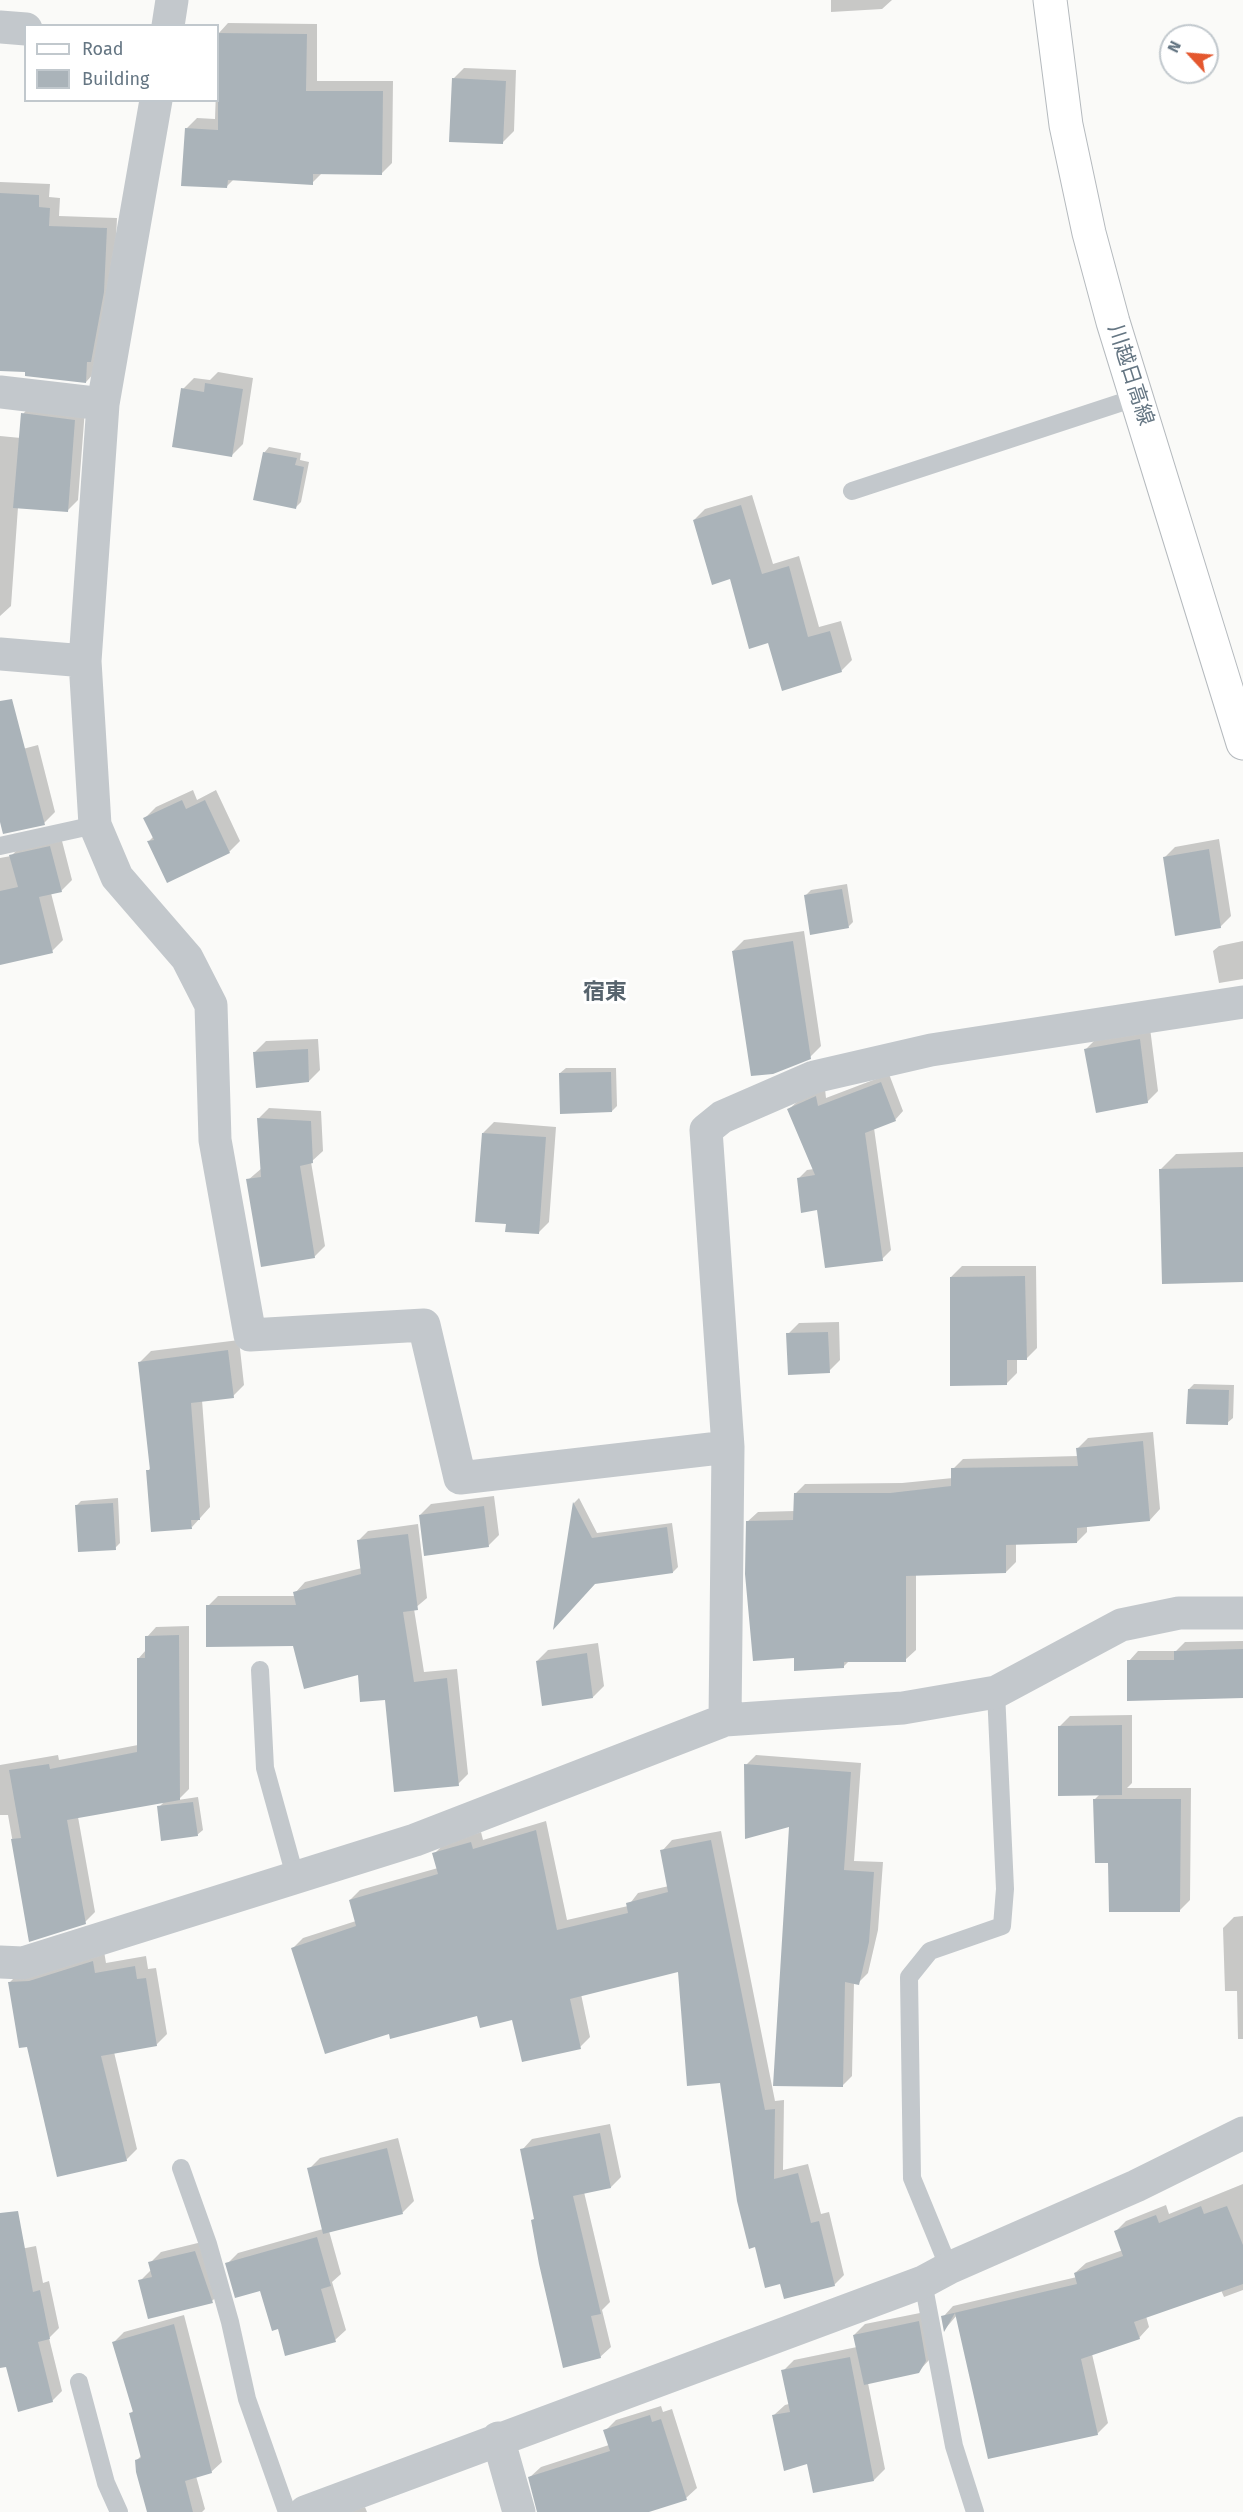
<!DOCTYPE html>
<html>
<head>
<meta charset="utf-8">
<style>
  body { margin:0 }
  #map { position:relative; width:1243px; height:2512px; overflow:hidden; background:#fafaf8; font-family:"Fira Sans",sans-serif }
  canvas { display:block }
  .legend { position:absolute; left:24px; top:24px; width:195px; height:78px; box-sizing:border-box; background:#fff; border:2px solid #c1c8cd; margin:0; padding:8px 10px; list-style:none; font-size:18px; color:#657683 }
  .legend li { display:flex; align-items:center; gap:12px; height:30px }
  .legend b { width:30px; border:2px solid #c1c8cd }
  .north { position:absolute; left:1159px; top:24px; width:60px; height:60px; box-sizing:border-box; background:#fff; border:2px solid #c1c8cd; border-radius:50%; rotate:296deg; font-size:16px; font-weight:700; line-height:24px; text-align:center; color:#657683 }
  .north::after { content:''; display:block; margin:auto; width:21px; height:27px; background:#e4572e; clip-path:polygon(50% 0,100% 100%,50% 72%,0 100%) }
</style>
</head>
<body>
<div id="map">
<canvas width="1243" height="2512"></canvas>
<ul class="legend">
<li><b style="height:8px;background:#fff"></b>Road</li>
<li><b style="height:16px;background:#aab3b9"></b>Building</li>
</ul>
<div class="north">N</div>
</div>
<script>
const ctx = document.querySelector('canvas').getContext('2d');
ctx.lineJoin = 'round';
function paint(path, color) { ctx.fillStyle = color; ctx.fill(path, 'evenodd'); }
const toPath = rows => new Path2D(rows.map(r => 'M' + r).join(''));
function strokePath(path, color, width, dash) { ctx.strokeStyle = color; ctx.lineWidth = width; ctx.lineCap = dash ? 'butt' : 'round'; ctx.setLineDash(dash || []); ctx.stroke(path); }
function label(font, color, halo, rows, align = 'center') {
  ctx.font = font + ' "Fira Sans","Noto Sans JP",sans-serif'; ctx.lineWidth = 6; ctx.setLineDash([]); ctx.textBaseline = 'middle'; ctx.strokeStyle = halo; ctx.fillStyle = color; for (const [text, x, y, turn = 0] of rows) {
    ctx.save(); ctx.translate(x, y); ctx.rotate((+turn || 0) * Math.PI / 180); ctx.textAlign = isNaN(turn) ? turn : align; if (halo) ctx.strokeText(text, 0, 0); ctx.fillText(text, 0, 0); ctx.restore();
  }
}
paint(toPath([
  [831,0,892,0,882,9,831,12],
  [228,23,317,24,317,81,393,81,392,163,381,174,322,173,312,183,234,179,227,186,186,129,197,118,215,119,218,34],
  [464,68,516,70,514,131,503,142,453,79],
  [0,182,50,184,49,197,60,198,59,216,117,218,114,280,96,371,86,382,27,371,0,370],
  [218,372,253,378,243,444,232,455,183,389,194,378,210,380],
  [33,403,85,409,78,500,67,511,18,507,11,606,0,616,0,436,21,438,23,414],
  [269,447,301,453,300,460,309,462,301,502,296,507,264,453],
  [752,495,773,564,799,556,819,627,841,621,852,660,841,671,731,577,694,520,705,509],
  [38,745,55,812,44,823,0,816,0,755],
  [193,790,197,800,216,790,240,841,229,852,148,842,154,836,145,818,156,807],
  [61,837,72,880,61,891,51,893,63,940,52,951,0,964,0,858,11,856,22,845],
  [1219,839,1231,916,1220,927,1164,858,1175,847],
  [847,884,853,922,848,927,805,896,811,890],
  [804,931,821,1046,810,1057,733,951,744,940],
  [1243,941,1243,979,1219,983,1213,951,1219,946],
  [1150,1028,1158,1091,1147,1102,1086,1049,1097,1038],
  [318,1039,320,1070,309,1081,255,1052,266,1041],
  [566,1068,616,1068,617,1106,612,1111,560,1073],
  [889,1074,903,1111,895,1120,874,1128,891,1250,882,1259,818,1208,798,1179,807,1170,814,1169,789,1109,798,1101,825,1089,826,1098],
  [269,1108,321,1111,323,1151,311,1162,325,1246,314,1257,248,1180,262,1168,259,1118],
  [494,1122,556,1127,549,1222,538,1233,507,1223,483,1133],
  [1243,1152,1243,1280,1160,1170,1176,1154],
  [962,1266,1036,1266,1037,1348,1026,1359,1017,1359,1017,1373,1006,1384,951,1277],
  [839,1322,840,1360,829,1371,788,1334,799,1323],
  [239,1340,244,1385,233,1396,202,1400,210,1507,192,1527,148,1471,151,1467,140,1362,151,1351],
  [1194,1384,1234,1385,1233,1418,1227,1423,1189,1389],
  [1153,1432,1160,1509,1150,1520,1087,1526,1087,1532,1077,1542,1016,1543,1016,1562,1006,1572,916,1575,916,1650,905,1660,850,1660,844,1666,795,1656,747,1522,758,1512,795,1511,795,1494,805,1484,902,1483,953,1478,953,1469,963,1459,1078,1456,1078,1448,1088,1438],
  [494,1496,499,1535,488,1546,420,1515,431,1504],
  [118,1498,120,1543,115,1548,76,1506,81,1501],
  [579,1498,597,1533,672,1523,678,1567,673,1572,595,1583,555,1625,574,1503],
  [418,1524,427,1598,414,1609,424,1672,457,1669,468,1774,458,1784,387,1698,359,1673,208,1606,218,1596,296,1596,295,1593,305,1582,362,1568,358,1541,368,1531],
  [189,1626,189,1789,178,1800,198,1797,203,1830,197,1835,159,1807,164,1802,78,1817,95,1912,85,1922,30,1940,8,1815,0,1815,0,1765,58,1755,59,1760,138,1745,138,1659,146,1650,147,1637,156,1627],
  [1243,1641,1243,1697,1129,1661,1138,1651,1176,1651,1185,1642],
  [598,1643,604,1686,593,1697,537,1661,548,1650],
  [1132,1715,1132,1783,1127,1788,1191,1788,1190,1900,1179,1911,1109,1861,1095,1799,1100,1794,1059,1727,1070,1716],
  [756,1755,861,1763,854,1861,883,1862,878,1930,868,1973,858,1983,854,1982,852,2076,842,2086,791,1825,746,1765],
  [546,1821,567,1920,628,1906,638,1893,669,1886,662,1851,672,1840,721,1831,775,2101,784,2100,783,2170,808,2164,821,2214,829,2212,844,2275,834,2285,781,2282,756,2245,721,2082,679,1971,581,1994,590,2037,580,2047,513,2018,478,2014,390,2032,293,1948,303,1938,356,1921,350,1900,360,1890,438,1868,434,1854,444,1844,481,1832,483,1840],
  [1243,1916,1243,2039,1238,2039,1237,1991,1225,1991,1223,1928,1234,1917],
  [104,1951,106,1963,146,1956,148,1969,156,1968,167,2034,156,2045,114,2052,137,2149,126,2160,28,2045,9,1983,20,1972],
  [610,2124,621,2177,611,2187,584,2192,610,2302,602,2310,611,2347,600,2357,535,2218,522,2150,532,2139],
  [398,2138,414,2201,403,2212,329,2231,341,2274,332,2282,346,2330,335,2340,279,2327,261,2290,227,2264,238,2253,323,2229,309,2169,320,2158],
  [1243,2184,1243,2290,1224,2297,1221,2290,1146,2316,1149,2327,1139,2338,1092,2354,1108,2423,1097,2434,957,2315,945,2329,943,2317,953,2306,1077,2277,1075,2273,1086,2263,1123,2250,1116,2231,1126,2221,1166,2205,1169,2214],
  [206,2241,223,2290,212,2301,140,2281,152,2269,150,2263,161,2252],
  [36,2246,43,2283,49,2281,59,2328,49,2338,62,2391,52,2401,0,2354,0,2253],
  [930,2311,929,2360,918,2372,868,2383,885,2469,874,2480,808,2462,774,2415,785,2405,789,2404,783,2371,794,2360,857,2347,854,2335,865,2324],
  [184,2315,222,2462,211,2472,196,2476,205,2509,202,2512,149,2512,136,2461,142,2455,130,2414,134,2410,114,2342,124,2332],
  [661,2406,663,2412,672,2409,697,2488,686,2498,538,2512,530,2477,541,2467,609,2445,605,2431,616,2420],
  [365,2507,367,2512,348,2512]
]), '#0003');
paint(toPath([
  [218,33,307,34,306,91,383,91,382,175,313,174,313,185,228,180,227,188,181,186,185,128,218,130],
  [452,78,506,81,503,144,449,142],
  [0,193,39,195,39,207,50,208,49,226,107,228,104,292,91,362,87,362,86,383,25,376,25,372,0,371],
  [205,383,243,389,232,457,172,447,181,388,204,392],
  [21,413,75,420,68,512,13,508],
  [263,452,297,458,295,465,304,467,296,509,253,500],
  [741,505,762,574,789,566,808,637,830,631,842,672,782,691,768,643,749,649,730,579,712,585,693,520],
  [12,699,45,825,3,834,0,822,0,701],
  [182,800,186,809,205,800,230,853,167,883,147,841,154,840,143,818],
  [50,846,62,892,39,897,53,953,0,965,0,891,18,887,9,855],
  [1209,849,1221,928,1175,936,1163,857],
  [842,889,849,928,810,935,804,895],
  [793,941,811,1059,773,1074,751,1076,732,951],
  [1140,1039,1148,1103,1096,1113,1084,1049],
  [308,1049,309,1082,256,1088,253,1052],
  [611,1072,612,1112,560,1114,559,1073],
  [881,1082,896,1121,865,1133,883,1261,825,1268,817,1210,801,1213,797,1178,815,1175,787,1109,816,1096,818,1106],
  [257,1118,311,1121,313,1163,300,1166,315,1258,261,1267,246,1179,261,1177],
  [482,1133,546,1137,539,1234,505,1232,506,1224,475,1222],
  [1243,1167,1243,1282,1162,1284,1159,1169],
  [1025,1276,1027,1360,1007,1360,1007,1385,950,1386,950,1277],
  [828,1332,830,1373,788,1375,786,1333],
  [228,1350,234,1398,191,1403,200,1520,191,1520,192,1529,151,1532,146,1470,150,1470,138,1362],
  [1188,1389,1229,1390,1228,1425,1186,1424],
  [1143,1441,1150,1521,1077,1528,1077,1543,1006,1545,1006,1573,906,1576,906,1662,844,1662,844,1668,794,1671,794,1658,753,1661,745,1574,746,1521,793,1520,794,1493,890,1493,951,1486,951,1468,1078,1466,1076,1448],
  [573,1502,592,1538,667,1527,673,1573,595,1584,553,1630],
  [113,1503,116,1550,78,1552,75,1505],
  [484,1506,489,1547,424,1556,419,1515],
  [408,1534,418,1610,403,1612,414,1682,447,1678,459,1786,394,1792,385,1700,360,1702,358,1675,304,1689,293,1646,206,1647,206,1605,296,1605,293,1592,361,1574,357,1540],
  [179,1635,180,1800,67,1820,86,1924,29,1942,11,1839,21,1838,9,1770,49,1764,50,1769,137,1752,137,1658,145,1658,145,1636],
  [1243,1649,1243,1698,1127,1701,1127,1660,1174,1660,1174,1651],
  [587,1653,593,1698,542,1706,536,1661],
  [1122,1725,1122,1795,1058,1796,1058,1726],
  [744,1764,851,1772,844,1870,874,1872,869,1942,859,1985,845,1982,843,2087,773,2086,789,1827,745,1839],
  [1093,1799,1181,1799,1180,1912,1109,1912,1108,1863,1095,1863],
  [193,1802,198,1836,161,1841,157,1806],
  [536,1830,557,1930,628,1913,626,1903,668,1892,660,1850,711,1840,765,2110,775,2109,774,2179,798,2173,811,2223,819,2221,835,2286,784,2299,780,2284,765,2288,755,2247,749,2249,737,2201,720,2083,687,2086,678,1972,570,1999,581,2049,522,2062,512,2020,480,2028,477,2016,390,2039,389,2034,325,2054,291,1948,356,1926,349,1900,438,1874,432,1853,471,1842,473,1849],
  [93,1961,95,1973,135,1966,137,1979,146,1978,157,2046,101,2056,127,2161,57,2177,27,2047,19,2048,8,1982,29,1981],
  [600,2133,611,2188,573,2196,601,2314,591,2316,601,2358,563,2368,539,2264,531,2220,534,2219,520,2149],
  [387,2148,403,2214,323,2234,307,2168],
  [1201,2206,1204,2214,1227,2206,1243,2245,1243,2284,1134,2322,1140,2339,1081,2359,1098,2435,988,2459,955,2313,944,2332,941,2316,1077,2284,1074,2273,1123,2256,1114,2231,1156,2215,1159,2223],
  [18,2211,33,2292,40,2290,50,2339,38,2342,53,2402,18,2412,6,2367,0,2368,0,2213],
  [317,2237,331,2286,321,2289,336,2342,285,2356,278,2329,272,2331,260,2291,235,2298,225,2263],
  [195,2251,213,2303,148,2319,138,2280,152,2277,148,2262],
  [919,2321,926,2361,919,2373,864,2385,853,2335],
  [174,2324,212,2473,185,2481,193,2512,147,2512,136,2472,135,2460,141,2458,129,2413,133,2412,112,2342],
  [850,2357,874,2481,813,2493,807,2464,784,2471,772,2415,790,2412,781,2370],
  [650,2415,652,2422,661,2419,687,2500,649,2512,537,2512,528,2477,610,2451,603,2430]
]), '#aab3b9');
const primary = toPath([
  [1050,0,1066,125,1089,233,1113,322,1243,743]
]);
strokePath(primary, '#b5babe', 35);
strokePath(toPath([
  [852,491,1138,397],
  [0,846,95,825],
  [260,1670,265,1768,295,1876],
  [181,2168,208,2244,230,2322,247,2399,287,2512],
  [949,2268,912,2178,909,1977,930,1951,1002,1926,1005,1889,996,1692],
  [923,2282,954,2446,975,2512],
  [79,2382,106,2483,119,2512]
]), '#c3c8cc', 18);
strokePath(toPath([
  [168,26,172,0],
  [0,27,26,29],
  [156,100,103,404,85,661,95,825,117,877,187,958,211,1005,215,1140,250,1335,424,1325,460,1478,728,1447],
  [0,392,103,404],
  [0,654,85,661],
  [725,1720,728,1447,706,1130,722,1117,814,1077,931,1050,1243,1002],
  [0,1962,23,1963,415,1840,725,1720,903,1708,996,1692,1121,1625,1179,1613,1243,1613],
  [498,2438,519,2512],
  [305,2512,923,2282,949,2268,1136,2186,1243,2133]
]), '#c3c8cc', 33);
strokePath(primary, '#fff', 33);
label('21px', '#657683', '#fff', [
  ["川越日高線",1130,375,72]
]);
label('bold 22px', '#57646e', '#fff', [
  ["宿東",605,993]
]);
</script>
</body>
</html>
